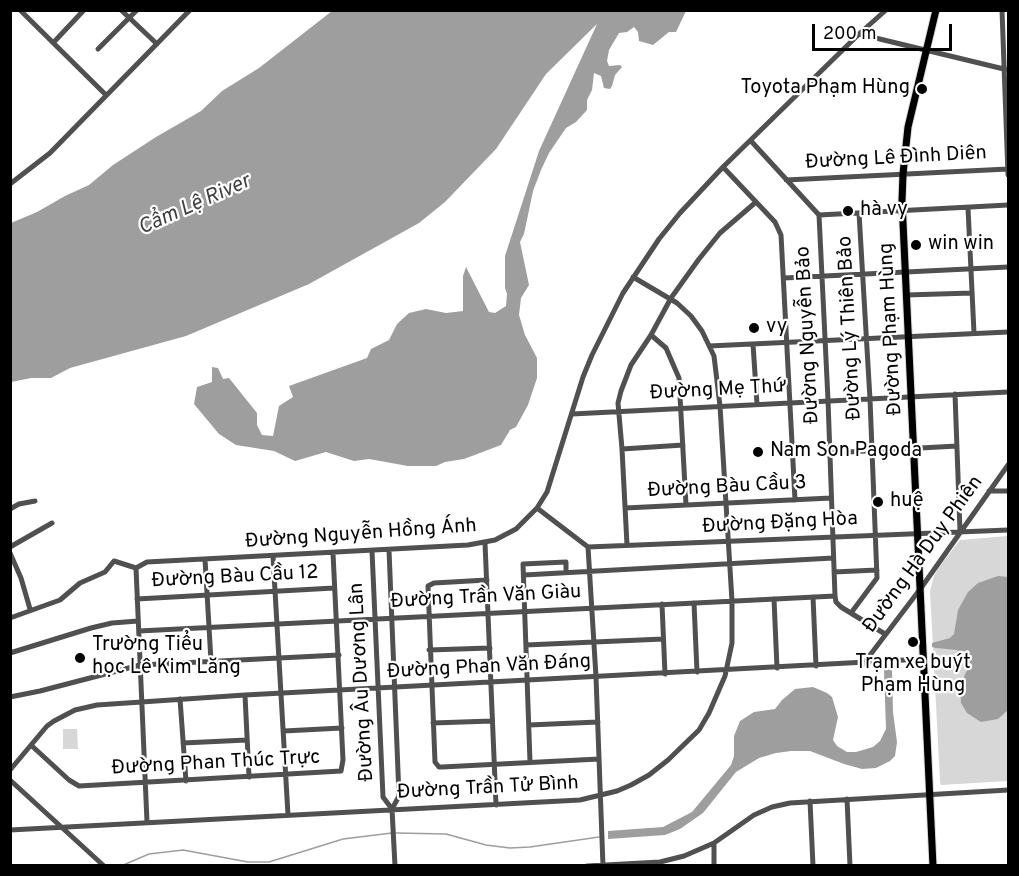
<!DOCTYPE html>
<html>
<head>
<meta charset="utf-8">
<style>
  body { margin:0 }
  #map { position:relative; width:1019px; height:876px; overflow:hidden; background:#fff; font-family:Overpass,sans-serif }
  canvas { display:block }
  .frame { position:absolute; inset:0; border:12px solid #000; pointer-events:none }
  .scale { position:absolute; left:812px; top:24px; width:140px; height:27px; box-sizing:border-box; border:3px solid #000; border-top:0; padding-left:8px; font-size:18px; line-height:21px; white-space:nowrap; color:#000; -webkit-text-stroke:4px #fff; paint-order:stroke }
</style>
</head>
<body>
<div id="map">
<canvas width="1019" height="876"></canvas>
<div class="frame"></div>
<div class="scale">200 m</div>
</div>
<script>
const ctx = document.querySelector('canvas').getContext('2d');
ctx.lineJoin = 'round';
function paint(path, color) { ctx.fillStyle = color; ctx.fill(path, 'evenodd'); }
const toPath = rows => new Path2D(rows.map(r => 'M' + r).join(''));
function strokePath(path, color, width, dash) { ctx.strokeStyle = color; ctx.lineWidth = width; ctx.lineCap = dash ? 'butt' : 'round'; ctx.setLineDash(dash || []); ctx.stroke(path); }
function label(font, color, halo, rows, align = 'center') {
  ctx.font = font + ' Overpass,sans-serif'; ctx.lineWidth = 4.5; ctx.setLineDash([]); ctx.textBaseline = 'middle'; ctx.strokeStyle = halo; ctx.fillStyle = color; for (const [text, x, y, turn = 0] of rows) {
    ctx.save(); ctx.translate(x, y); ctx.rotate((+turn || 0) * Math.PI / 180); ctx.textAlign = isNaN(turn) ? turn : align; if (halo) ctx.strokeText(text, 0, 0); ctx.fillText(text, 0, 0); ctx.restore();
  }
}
paint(toPath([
  [1008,536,1008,781,941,785,940,781,930,591,934,576,939,567,960,540],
  [63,729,77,729,78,749,63,749]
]), '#d7d7d7');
paint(toPath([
  [332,11,686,11,676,32,669,32,653,45,639,41,638,32,634,27,627,32,619,33,609,50,607,61,609,66,620,65,622,67,615,75,612,86,610,89,604,88,601,76,594,73,592,90,587,100,587,110,576,122,566,128,549,153,541,170,533,191,524,234,520,242,529,285,521,298,519,315,525,335,537,358,537,378,528,405,516,427,510,430,501,445,464,459,445,462,436,466,408,466,369,459,354,461,326,452,295,461,274,451,236,445,219,434,194,404,197,387,212,382,212,367,218,368,223,379,229,378,257,413,257,425,262,435,273,436,279,406,293,397,289,386,367,358,371,349,389,340,397,324,409,313,426,309,446,313,463,311,463,276,466,267,489,312,495,313,506,306,507,294,505,288,505,256,539,151,597,24,546,74,496,149,445,202,419,223,309,284,186,336,70,368,51,378,31,378,11,382,11,223,37,212,65,196,89,185,113,165,156,137,201,111,222,91,259,68],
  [998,576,1008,577,1008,710,998,719,981,722,967,713,961,703,960,685,969,666,966,657,957,650,936,648,932,647,932,643,950,638,954,634,958,610,968,592,978,583],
  [892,669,893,712,897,742,895,756,890,761,876,768,862,769,844,764,810,751,791,751,776,753,759,758,736,772,703,813,680,829,665,835,608,839,608,831,663,827,692,812,731,765,734,756,734,736,740,721,754,712,775,709,782,700,795,689,813,687,827,693,832,697,838,717,833,740,837,746,847,752,856,752,873,747,880,741,886,729,884,670]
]), '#9e9e9e');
strokePath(toPath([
  [396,833,446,834,486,845,510,848,530,847,599,837],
  [121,866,149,854,183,850,248,862,269,862,343,839,392,833]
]), '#9e9e9e', 1.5);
const major = toPath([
  [933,866,902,201,903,174,908,127,936,10]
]);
strokePath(major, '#dbdbdb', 9);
strokePath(toPath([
  [20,10,106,95],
  [121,10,157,44],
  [1002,10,1008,175],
  [859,34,1008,70],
  [53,43,84,10],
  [98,49,137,10],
  [751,141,819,215,828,400,835,596,836,602,841,607,885,634],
  [723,167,775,222,781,235,795,500],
  [786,180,1008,169],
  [10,184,50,153,190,10],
  [968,208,974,333],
  [819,215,1008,205],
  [784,278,1008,267],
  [906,295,972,293],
  [651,335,666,348,679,378,686,505],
  [753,344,757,404],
  [709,346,1008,332],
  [955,394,960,531],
  [572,414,1008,392],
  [622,449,683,445],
  [830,453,957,446],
  [989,491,1008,491],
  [537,508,588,547,596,677,603,866],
  [625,508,831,498],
  [10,509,19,504,35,501],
  [485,543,496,805],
  [627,545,622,449,618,403,621,391,631,365,651,335,671,298,699,259,720,233,756,202],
  [10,547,52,523],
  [588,547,1008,530],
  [389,550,399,796,392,809,395,866],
  [372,551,383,797,392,809],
  [10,553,21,578,30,609],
  [273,556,288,815],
  [205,559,211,661],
  [136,568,147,562,468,545,495,540,516,529,537,508,547,492,583,377,592,355,623,293,659,239,680,213,723,167,859,34,886,10],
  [136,568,147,822],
  [834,572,877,570],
  [524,575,833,558],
  [487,580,434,583,428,586,435,762,439,767,442,767,599,759],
  [813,597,816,666],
  [137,599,334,588],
  [774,599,777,668],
  [694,603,697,672],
  [662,604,665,674],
  [851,613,877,578,870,399,859,213],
  [10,618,60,600,80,583,105,572,114,561,136,568],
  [139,631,835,596],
  [526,645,663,639],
  [429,650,490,648],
  [10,653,91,628,112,623,138,621],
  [864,663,921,588,1008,465],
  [245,695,249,777],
  [10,697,40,691,140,665,339,655],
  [180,699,186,781],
  [433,723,492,721],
  [529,725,598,722],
  [284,731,342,728],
  [183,743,247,740],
  [32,746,69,780,79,786,341,771,343,760,333,553],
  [530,762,523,564,566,562,566,572],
  [10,770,47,726,54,721,75,710,97,705,245,695,923,659],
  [10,780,104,866],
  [847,799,850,866],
  [810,801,813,866],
  [10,830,580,800,617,791,631,785,649,775,668,760,699,730,709,713,725,676,732,643,732,601,720,406,714,356,702,331,691,316,677,303,633,277],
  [714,843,714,866],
  [587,866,660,862,684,856,714,843,754,815,772,807,790,803,1008,790]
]), '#505050', 5);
strokePath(major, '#000', 7);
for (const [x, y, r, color] of [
  [922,89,6,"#000"],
  [848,211,6,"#000"],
  [916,245,6,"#000"],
  [754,328,6,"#000"],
  [758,452,6,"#000"],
  [878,502,6,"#000"],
  [913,642,6,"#000"],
  [80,658,6,"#000"]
]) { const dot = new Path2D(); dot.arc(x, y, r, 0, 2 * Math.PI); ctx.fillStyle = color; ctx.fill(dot); strokePath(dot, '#fff', 2); }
label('20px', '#000', '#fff', [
  ["Toyota Phạm Hùng",910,89,"right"],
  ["hà vy",860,211],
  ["win win",928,245],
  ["vy",766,328],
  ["Nam Son Pagoda",770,452],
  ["huệ",890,502],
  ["Trường Tiểu",92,646],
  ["học Lê Kim Lăng",92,669],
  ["Trạm xe buýt",913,664,"center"],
  ["Phạm Hùng",913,687,"center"]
], 'left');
label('20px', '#000', '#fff', [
  ["Đường Lê Đình Diên",896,159,-3],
  ["Đường Lý Thiên Bảo",851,328,-93],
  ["Đường Phạm Hùng",892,329,-93],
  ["Đường Nguyễn Bảo",809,335,-93],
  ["Đường Mẹ Thứ",718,391,-3],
  ["Đường Bàu Cầu 3",727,488,-3],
  ["Đường Đặng Hòa",780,524,-3],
  ["Đường Nguyễn Hồng Ánh",361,535,-4],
  ["Đường Hà Duy Phiên",924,555,-54],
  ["Đường Bàu Cầu 12",235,578,-3],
  ["Đường Trần Văn Giàu",486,598,-3],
  ["Đường Phan Văn Đáng",489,668,-3],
  ["Đường Âu Dương Lân",363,682,-93],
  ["Đường Phan Thúc Trực",216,764,-3],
  ["Đường Trần Tử Bình",488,789,-3]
]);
label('italic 21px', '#3f3f3f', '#fff', [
  ["Cẩm Lệ River",195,206,-24]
]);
</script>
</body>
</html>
